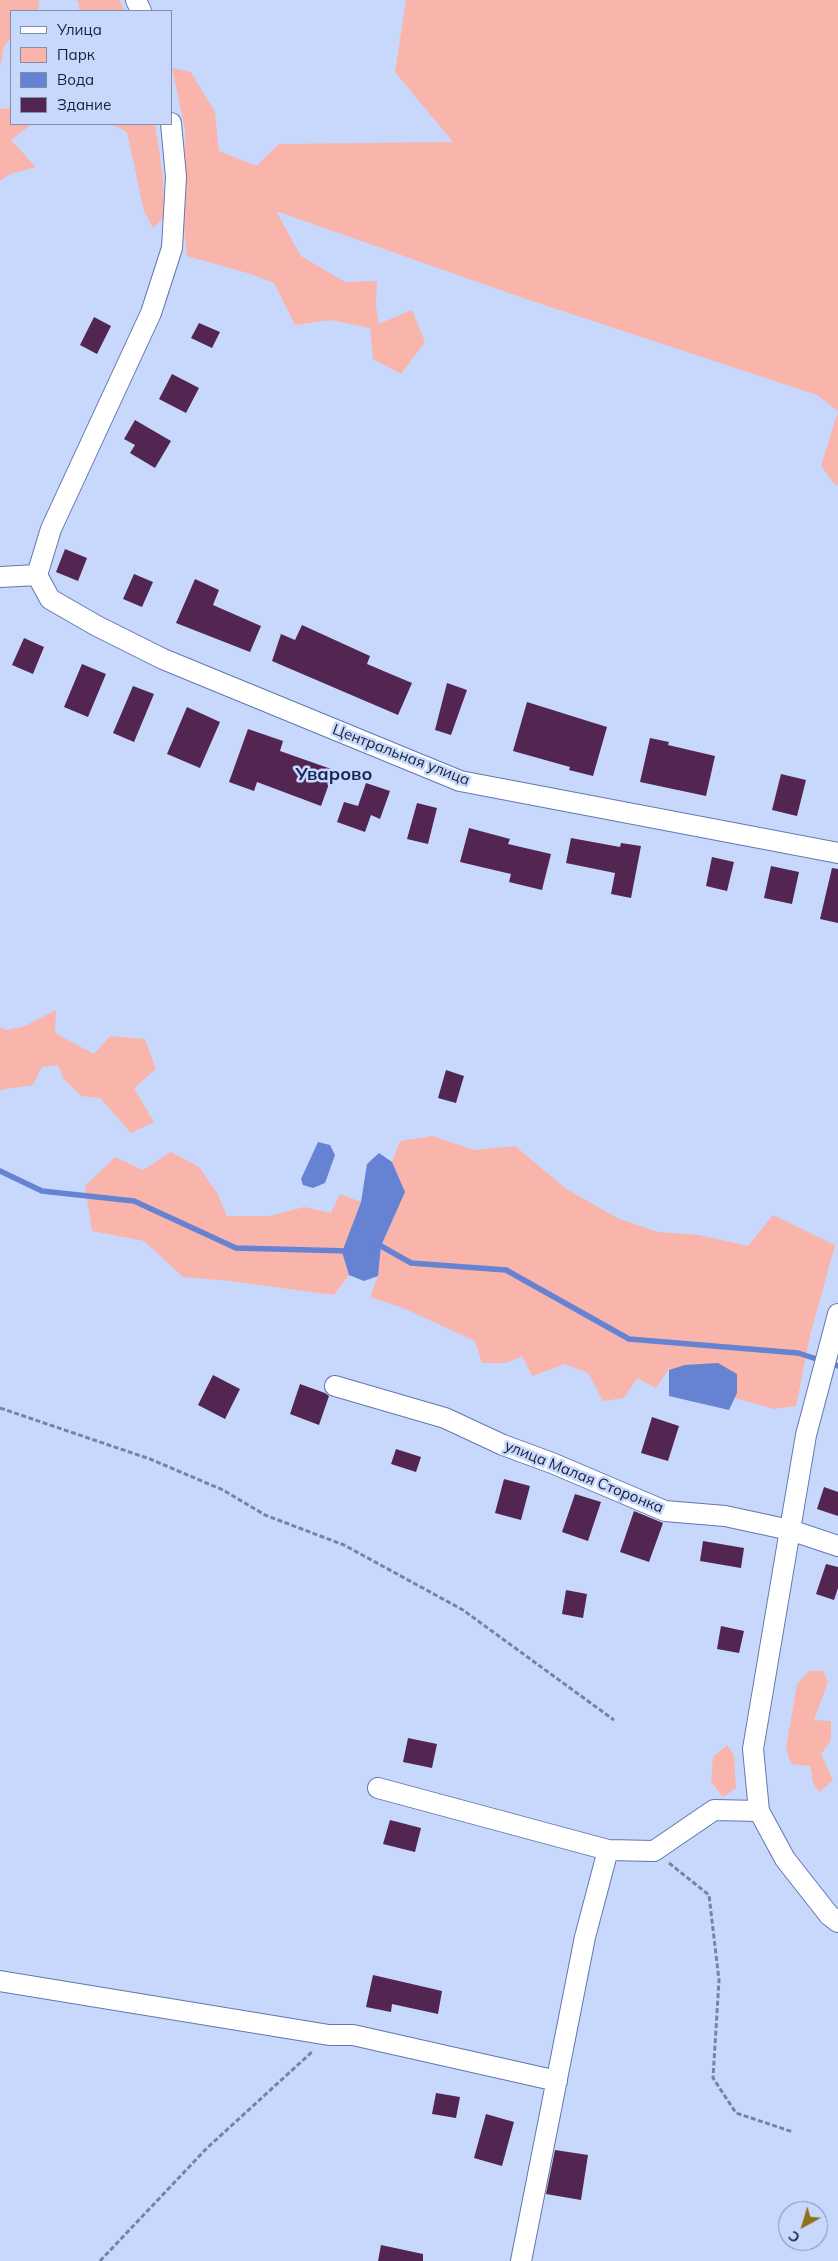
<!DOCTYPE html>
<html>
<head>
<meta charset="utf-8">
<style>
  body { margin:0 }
  #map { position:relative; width:838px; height:2261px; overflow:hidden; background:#c8d8fd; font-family:Mulish,sans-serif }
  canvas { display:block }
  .legend { position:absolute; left:10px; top:10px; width:162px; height:115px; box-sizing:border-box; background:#c8d8fd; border:1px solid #818ead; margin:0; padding:6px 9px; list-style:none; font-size:15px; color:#171f36 }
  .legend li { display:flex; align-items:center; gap:10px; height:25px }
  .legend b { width:25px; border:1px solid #818ead }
  .north { position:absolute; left:778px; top:2201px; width:50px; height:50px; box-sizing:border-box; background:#c8d8fd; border:1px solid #818ead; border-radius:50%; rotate:219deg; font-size:14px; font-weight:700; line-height:20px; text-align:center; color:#171f36 }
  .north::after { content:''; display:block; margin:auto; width:18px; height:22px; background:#907117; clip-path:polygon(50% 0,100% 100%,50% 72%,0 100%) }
</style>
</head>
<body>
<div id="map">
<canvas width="838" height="2261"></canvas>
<ul class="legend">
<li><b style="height:6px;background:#fff"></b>Улица</li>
<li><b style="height:14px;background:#f9b4ab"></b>Парк</li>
<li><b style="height:14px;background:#6682d2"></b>Вода</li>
<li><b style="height:14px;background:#522651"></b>Здание</li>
</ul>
<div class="north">С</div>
</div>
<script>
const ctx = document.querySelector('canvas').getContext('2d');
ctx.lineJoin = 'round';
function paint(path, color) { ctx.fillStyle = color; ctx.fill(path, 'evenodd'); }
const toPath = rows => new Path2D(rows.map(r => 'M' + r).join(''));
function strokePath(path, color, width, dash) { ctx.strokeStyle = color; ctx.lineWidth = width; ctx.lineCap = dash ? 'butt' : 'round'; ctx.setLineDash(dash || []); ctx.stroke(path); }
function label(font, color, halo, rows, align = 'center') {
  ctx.font = font + ' Mulish,sans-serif'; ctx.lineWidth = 5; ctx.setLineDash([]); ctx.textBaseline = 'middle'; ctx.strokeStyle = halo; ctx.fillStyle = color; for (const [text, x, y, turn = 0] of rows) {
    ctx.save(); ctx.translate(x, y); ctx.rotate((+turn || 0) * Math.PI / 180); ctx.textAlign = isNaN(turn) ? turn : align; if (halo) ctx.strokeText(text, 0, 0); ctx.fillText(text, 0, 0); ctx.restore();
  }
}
paint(toPath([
  [0,0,39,0,38,11,11,11,11,38,4,47,0,67],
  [75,0,119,0,125,11,79,11,79,3],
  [406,0,838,0,838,484,836,486,821,466,838,411,817,395,523,298,276,211,301,256,345,282,377,281,376,306,379,324,412,310,425,342,401,374,373,359,370,328,331,320,295,325,274,283,251,274,187,256,183,220,185,130,172,68,191,72,215,112,219,151,256,166,279,144,453,142,395,72],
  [11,108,11,124,32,124,11,140,36,167,10,174,0,181,0,109],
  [111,124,155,124,163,177,164,218,153,228,144,211,127,132],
  [56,1010,55,1033,94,1054,110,1036,145,1039,156,1069,134,1088,154,1122,131,1133,100,1098,81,1096,63,1078,58,1065,42,1067,33,1085,0,1090,0,1027,7,1030,25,1026],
  [432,1136,474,1150,515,1146,565,1188,617,1218,658,1232,699,1235,748,1246,773,1215,835,1245,810,1336,796,1406,774,1409,734,1398,737,1393,669,1369,656,1388,637,1378,624,1398,603,1401,588,1373,565,1364,532,1376,522,1356,506,1363,482,1363,475,1341,403,1308,370,1297,378,1276,381,1246,405,1192,392,1162,400,1141],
  [171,1152,199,1167,217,1193,227,1216,270,1216,304,1207,331,1213,340,1194,361,1202,342,1252,349,1275,334,1295,230,1281,183,1277,144,1241,92,1231,85,1186,115,1157,143,1170],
  [809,1671,823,1671,828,1682,814,1720,831,1721,831,1740,821,1754,833,1780,820,1792,814,1786,810,1766,791,1764,786,1748,797,1684],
  [727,1745,734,1755,736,1788,723,1797,711,1782,713,1757]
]), '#f9b4ab');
paint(toPath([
  [318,1142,330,1145,335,1155,325,1183,313,1188,303,1185,301,1179],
  [379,1153,392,1162,405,1192,381,1246,378,1276,364,1281,349,1275,342,1252,361,1202,367,1164],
  [718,1363,737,1374,737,1393,729,1410,669,1396,669,1370,685,1365]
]), '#6682d2');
strokePath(toPath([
  [0,1171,42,1191,134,1201,236,1248,349,1251],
  [376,1247,381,1246,411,1263,506,1270,629,1339,798,1353,838,1366]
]), '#6682d2', 5.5);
paint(toPath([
  [94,317,111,326,97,354,80,345],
  [199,323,220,332,212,348,191,338],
  [172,374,199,388,186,413,159,399],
  [135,420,171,441,155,468,130,453,135,445,124,439],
  [65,549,87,558,78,581,56,572],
  [134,574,153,582,142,607,123,599],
  [195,579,219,590,213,605,261,626,250,652,176,623],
  [302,625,370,656,367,664,412,683,398,715,272,661,281,634,295,640],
  [24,638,44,647,33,674,12,665],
  [82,664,106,674,88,717,64,707],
  [447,683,467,690,451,735,435,730],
  [133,686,154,694,134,742,113,733],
  [527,702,607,727,593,776,569,770,570,767,513,751],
  [187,707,220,722,200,768,167,754],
  [248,729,283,741,280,751,334,770,321,806,257,782,254,791,229,782],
  [650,738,669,742,668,745,715,756,706,796,640,782],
  [781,774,806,780,797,816,772,810],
  [366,783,390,791,380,819,371,815,365,832,337,822,344,802,358,806],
  [417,803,437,808,428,844,407,839],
  [469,828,510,839,508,844,551,854,542,890,509,882,511,874,460,862],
  [571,838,620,847,621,843,641,846,631,898,611,894,615,873,566,863],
  [712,857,734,862,727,891,706,886],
  [771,866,799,872,792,904,764,898],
  [832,868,838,869,838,923,820,919],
  [446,1070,464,1076,456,1103,438,1098],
  [213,1375,240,1389,225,1419,198,1405],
  [300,1384,325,1393,329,1396,319,1425,290,1414],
  [652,1417,679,1426,668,1461,641,1453],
  [396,1449,421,1457,416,1472,391,1464],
  [504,1479,530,1486,521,1520,495,1513],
  [824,1487,838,1492,838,1516,817,1509],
  [575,1494,601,1502,588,1541,562,1532],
  [634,1511,663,1523,649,1562,620,1552],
  [703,1541,744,1548,741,1568,700,1561],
  [826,1564,838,1567,838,1588,834,1600,816,1594],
  [566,1590,587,1594,583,1618,562,1614],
  [721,1626,744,1631,739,1653,717,1649],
  [408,1738,437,1744,432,1768,403,1762],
  [390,1820,421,1828,415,1852,383,1844],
  [373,1975,442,1991,438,2014,392,2004,391,2012,366,2007],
  [436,2093,460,2097,456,2118,432,2114],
  [486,2114,514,2122,502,2166,474,2158],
  [555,2150,588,2155,581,2200,546,2194],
  [381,2245,423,2254,423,2261,378,2261]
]), '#522651');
const minor = toPath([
  [136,0,141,11],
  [37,575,50,599,97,626,163,659,460,781,838,853],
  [37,575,51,529,151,313,172,248,176,177,171,123],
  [0,577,37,575],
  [838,1314,806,1435,753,1749,759,1811,785,1859,829,1915,838,1922],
  [335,1386,445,1418,503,1445,552,1463,665,1511,725,1516,790,1530,838,1546],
  [378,1788,608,1850],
  [0,1981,329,2035,353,2035,557,2081],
  [521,2261,585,1937,608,1850,654,1851,714,1810,759,1811]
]);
strokePath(minor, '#6277b0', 22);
strokePath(toPath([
  [0,1408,150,1459,223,1490,265,1515,344,1545,463,1610,614,1720],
  [669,1863,709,1895,719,1980,713,2078,736,2113,793,2132],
  [100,2261,207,2148,313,2051]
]), '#7783a2', 3, [5, 2.5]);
strokePath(minor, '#fff', 20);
label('15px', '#171f36', '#c8d8fd', [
  ["Центральная улица",401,755,21],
  ["улица Малая Сторонка",584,1477,22]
]);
label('bold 18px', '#172657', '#c8d8fd', [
  ["Уварово",334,775]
]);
</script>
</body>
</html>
